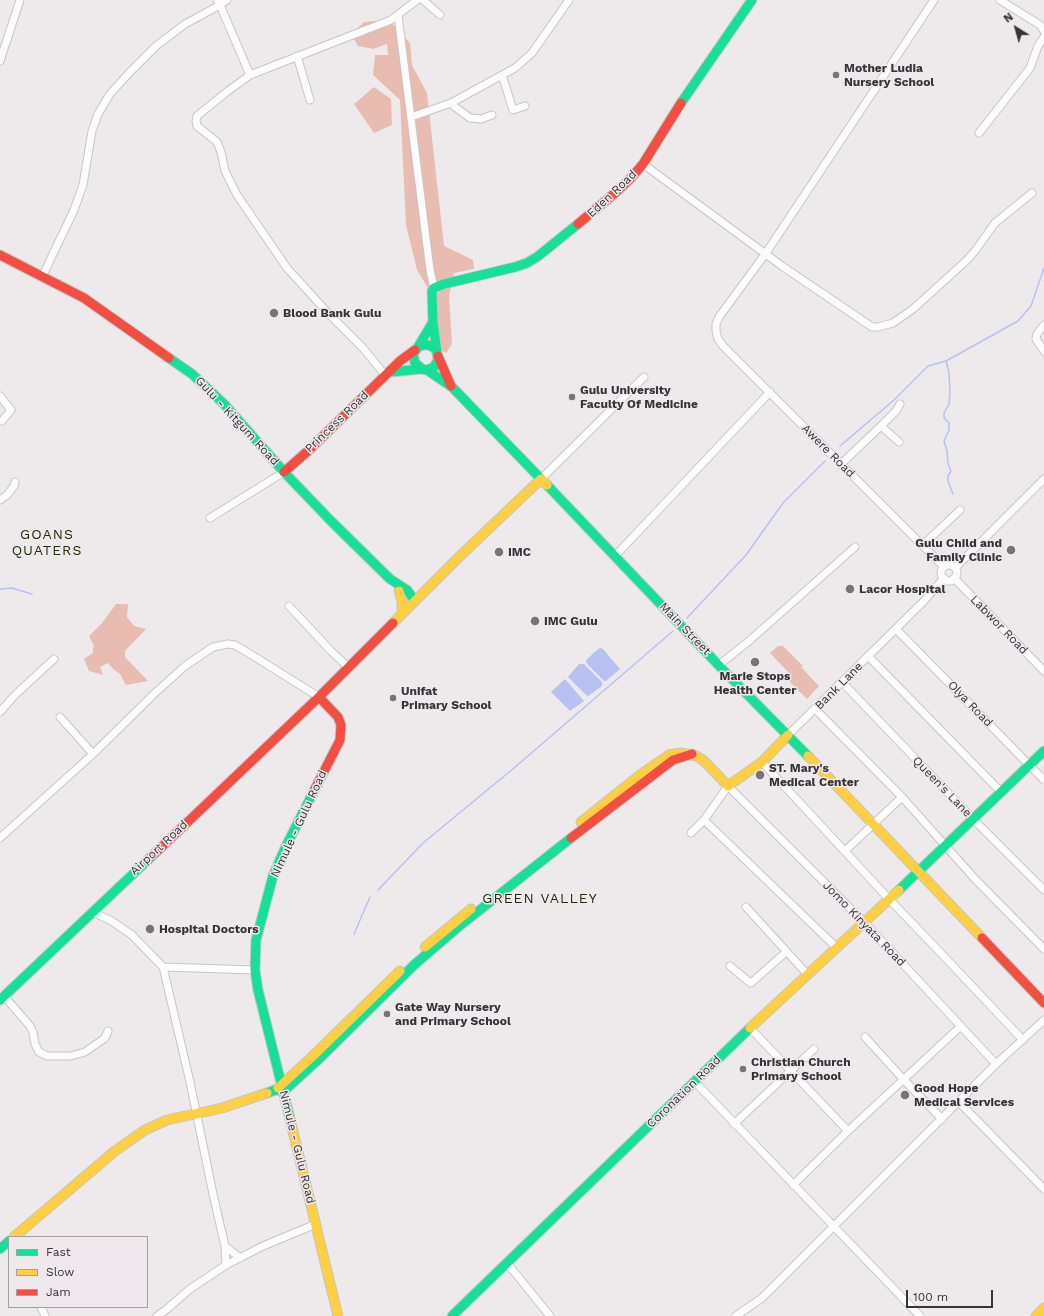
<!DOCTYPE html>
<html>
<head>
<meta charset="utf-8">
<style>
  body { margin:0 }
  #map { position:relative; width:1044px; height:1316px; overflow:hidden; background:#eeeaec; font-family:"Work Sans",sans-serif }
  canvas { display:block }
  .legend { position:absolute; left:8px; top:1236px; width:140px; height:72px; box-sizing:border-box; background:#efe9ed; border:1px solid #a5a1a3; margin:0; padding:5px 7px; list-style:none; font-size:12px; color:#363435 }
  .legend li { display:flex; align-items:center; gap:8px; height:20px }
  .legend b { width:20px; border:1px solid #a5a1a3 }
  .north { position:absolute; left:996px; top:8px; width:40px; height:40px; -webkit-text-stroke:3px #efe9ed; paint-order:stroke; rotate:323deg; font-size:11px; font-weight:700; line-height:16px; text-align:center; color:#363435 }
  .north::after { content:''; display:block; margin:auto; width:14px; height:18px; background:#363435; clip-path:polygon(50% 0,100% 100%,50% 72%,0 100%) }
  .scale { position:absolute; left:906px; top:1290px; width:87px; height:18px; box-sizing:border-box; border:2px solid #363435; border-top:0; padding-left:5px; font-size:12px; line-height:14px; white-space:nowrap; color:#363435; -webkit-text-stroke:3px #efe9ed; paint-order:stroke }
</style>
</head>
<body>
<div id="map">
<canvas width="1044" height="1316"></canvas>
<ul class="legend">
<li><b style="height:5px;background:#16e098"></b>Fast</li>
<li><b style="height:5px;background:#ffcf43"></b>Slow</li>
<li><b style="height:5px;background:#f24e42"></b>Jam</li>
</ul>
<div class="north">N</div>
<div class="scale">100 m</div>
</div>
<script>
const ctx = document.querySelector('canvas').getContext('2d');
ctx.lineJoin = 'round';
function paint(path, color) { ctx.fillStyle = color; ctx.fill(path, 'evenodd'); }
const toPath = rows => new Path2D(rows.map(r => 'M' + r).join(''));
function strokePath(path, color, width, dash) { ctx.strokeStyle = color; ctx.lineWidth = width; ctx.lineCap = dash ? 'butt' : 'round'; ctx.setLineDash(dash || []); ctx.stroke(path); }
function label(font, color, halo, rows, align = 'center') {
  ctx.font = font + ' "Work Sans",sans-serif'; ctx.lineWidth = 3; ctx.setLineDash([]); ctx.textBaseline = 'middle'; ctx.strokeStyle = halo; ctx.fillStyle = color; for (const [text, x, y, turn = 0] of rows) {
    ctx.save(); ctx.translate(x, y); ctx.rotate((+turn || 0) * Math.PI / 180); ctx.textAlign = isNaN(turn) ? turn : align; if (halo) ctx.strokeText(text, 0, 0); ctx.fillText(text, 0, 0); ctx.restore();
  }
}
paint(toPath([
  [389,20,410,43,412,65,427,93,444,246,473,260,474,269,454,273,449,296,452,344,446,353,440,349,434,298,417,270,406,225,400,100,373,75,375,55,388,55,387,44,373,49,358,46,351,34,364,22],
  [374,87,391,99,392,125,374,133,354,104],
  [116,604,128,604,127,617,134,626,146,629,125,651,125,657,148,681,126,685,120,674,113,669,108,663,100,667,103,675,89,671,84,659,93,653,93,648,94,646,89,636,102,623],
  [778,646,783,646,803,666,801,667,819,686,807,699,786,678,790,674,770,653]
]), '#e9bcb1');
paint(toPath([
  [600,648,603,649,620,669,606,681,604,681,587,664,586,661,587,659,597,650],
  [579,664,584,664,602,682,602,686,588,696,586,695,568,677],
  [565,679,584,701,570,711,551,692]
]), '#b7c1f2');
strokePath(toPath([
  [946,361,949,373,950,393,949,404,944,413,944,418,949,423,949,430,944,441,947,451,948,464,951,471,948,476,948,481,953,494],
  [840,446,894,400,928,366,946,361,1018,321,1031,306,1044,268],
  [0,589,12,588,32,594],
  [687,618,746,555,783,503,825,461],
  [378,890,423,843,514,768,673,631],
  [354,934,370,897]
]), '#b7c1f2', 1.5);
const street = toPath([
  [217,0,220,5,250,75,228,91,197,116,196,121,197,126,217,142,221,152,225,171,237,195,287,268,328,313,363,348,385,375],
  [423,0,440,15],
  [934,0,766,253,719,317,716,324,716,331,718,339,723,346,944,567],
  [1000,0,1040,25,1044,31],
  [398,15,430,270,434,288],
  [297,56,310,100],
  [0,61,20,0],
  [250,75,391,20,417,0],
  [502,75,513,110,525,106],
  [451,103,455,107,470,118,481,119,492,115],
  [411,117,451,103,515,68,532,53,569,0],
  [979,133,1030,68,1038,46,1044,37],
  [643,164,782,266,872,327,878,327,893,323,913,309,966,261,975,251,995,223,1032,193],
  [42,277,74,210,83,185,92,131,98,114,110,94,130,72,156,46,185,24,220,5,227,0],
  [1044,325,1037,334,1036,339,1044,351],
  [0,396,11,410,2,421],
  [881,426,899,442],
  [841,464,881,426,896,411,900,404],
  [541,479,644,377],
  [0,500,7,495,14,486,15,482],
  [210,518,284,472],
  [923,545,960,510],
  [615,556,770,392],
  '941 573a8 8 0 1 1 16 0a8 8 0 1 1-16 0Z',
  [955,568,1044,479],
  [954,578,1044,671],
  [289,606,331,651,348,667],
  [896,629,1044,780],
  [868,656,1001,792],
  [719,665,749,641,855,547],
  [842,682,973,819,1044,890],
  [815,709,902,797,975,879,1044,949],
  [0,712,15,695,54,659],
  [60,717,93,754],
  [788,735,923,602,944,578],
  [762,762,889,899,937,949,1023,1040],
  [704,820,837,948],
  [691,833,704,820,728,786,864,922,996,1064],
  [0,838,93,754,155,693,185,666,213,647,228,644,235,645,255,657,319,697],
  [845,851,902,797],
  [746,907,808,975],
  [92,912,110,920,132,935,163,967,255,970],
  [730,966,748,981,751,983,786,952],
  [163,967,190,1082,213,1194,225,1246,226,1265],
  [4,996,30,1026,33,1032,35,1044,39,1052,47,1056,71,1056,85,1052,105,1038,108,1031],
  [750,1028,848,1131],
  [865,1037,904,1080,942,1119],
  [695,1082,920,1316],
  [959,1102,1044,1189],
  [734,1124,814,1049],
  [793,1185,848,1131,961,1026],
  [225,1246,240,1258],
  [507,1263,550,1316],
  [41,1307,45,1316],
  [157,1316,167,1309,190,1289,226,1265,263,1246,316,1224],
  [736,1316,762,1298,996,1064,1044,1020]
]);
const fast = toPath([
  [681,103,752,0],
  [418,347,433,322],
  [436,350,433,347,428,345,423,345,418,347,413,354,415,363,422,369,427,370,434,367,438,360,433,322,432,291,434,288,444,284,515,267,527,263,537,257,578,224],
  [169,358,192,374,224,404,284,472,330,520,390,579,407,590,415,601],
  [427,370,452,387,541,479],
  [390,372,422,369],
  [547,485,727,674,808,756],
  [899,890,1044,751],
  [0,1000,152,856],
  [267,1093,275,1090,284,1091,318,1060,414,965,457,928,571,838],
  [290,1119,258,990,255,970,256,940,273,876,286,846,315,789],
  [0,1249,9,1241],
  [452,1316,750,1028]
]);
const slow = toPath([
  [399,591,402,601,402,613],
  [393,623,458,558,541,479,547,485],
  [808,756,982,938],
  [581,822,640,775,669,755,681,753,696,756,704,761,728,786,762,762,788,735],
  [425,947,471,909],
  [750,1028,899,890],
  [278,1088,312,1057,400,971],
  [290,1119,338,1316],
  [14,1237,115,1151,145,1130,167,1120,222,1108,267,1093],
  [1036,1316,1044,1308]
]);
const jam = toPath([
  [578,224,615,193,630,179,643,164,681,103],
  [0,255,84,298,169,358],
  [438,356,451,386],
  [284,472,309,450,400,361,415,350],
  [315,789,340,740,341,725,338,717,319,697,393,623],
  [571,838,673,760,692,754],
  [152,856,319,697],
  [982,938,1044,1003]
]);
strokePath(street, '#c7c5c6', 9);
strokePath(fast, '#c7c5c6', 11);
strokePath(slow, '#c7c5c6', 11);
strokePath(jam, '#c7c5c6', 11);
strokePath(street, '#fcfcfc', 7);
strokePath(fast, '#16e098', 9);
strokePath(slow, '#ffcf43', 9);
strokePath(jam, '#f24e42', 9);
for (const [x, y, r, color] of [
  [836,75,4,"#767475"],
  [274,313,5,"#767475"],
  [572,397,4,"#767475"],
  [1011,550,5,"#767475"],
  [499,552,5,"#767475"],
  [850,589,5,"#767475"],
  [535,621,5,"#767475"],
  [755,662,5,"#767475"],
  [393,698,4,"#767475"],
  [760,775,5,"#767475"],
  [150,929,5,"#767475"],
  [387,1014,4,"#767475"],
  [743,1069,4,"#767475"],
  [905,1095,5,"#767475"]
]) { const dot = new Path2D(); dot.arc(x, y, r, 0, 2 * Math.PI); ctx.fillStyle = color; ctx.fill(dot); strokePath(dot, '#efe9ed', 1.5); }
label('bold 12px', '#363435', '#efe9ed', [
  ["Mother Ludia",844,68],
  ["Nursery School",844,82],
  ["Blood Bank Gulu",283,313],
  ["Gulu University",580,390],
  ["Faculty Of Medicine",580,404],
  ["Gulu Child and",1002,543,"right"],
  ["Family Clinic",1002,557,"right"],
  ["IMC",508,552],
  ["Lacor Hospital",859,589],
  ["IMC Gulu",544,621],
  ["Marie Stops",755,676,"center"],
  ["Health Center",755,690,"center"],
  ["Unifat",401,691],
  ["Primary School",401,705],
  ["ST. Mary's",769,768],
  ["Medical Center",769,782],
  ["Hospital Doctors",159,929],
  ["Gate Way Nursery",395,1007],
  ["and Primary School",395,1021],
  ["Christian Church",751,1062],
  ["Primary School",751,1076],
  ["Good Hope",914,1088],
  ["Medical Services",914,1102]
], 'left');
label('12px', '#363435', '#efe9ed', [
  ["Eden Road",612,194,-43],
  ["Gulu - Kitgum Road",237,421,47],
  ["Princess Road",337,422,-44],
  ["Awere Road",828,451,45],
  ["Labwor Road",999,625,46],
  ["Main Street",685,629,46],
  ["Bank Lane",839,686,-45],
  ["Olya Road",970,704,46],
  ["Queen's Lane",942,787,46],
  ["Nimule - Gulu Road",299,824,-65],
  ["Airport Road",159,848,-43],
  ["Jomo Kinyata Road",864,924,46],
  ["Coronation Road",684,1092,-44],
  ["Nimule - Gulu Road",297,1147,76]
]);
ctx.letterSpacing = '1px';
label('14px', '#22300c', '#efe9ed', [
  ["GOANS",47,535],
  ["QUATERS",47,551],
  ["GREEN VALLEY",540,899]
]);
ctx.letterSpacing = '0px';
</script>
</body>
</html>
